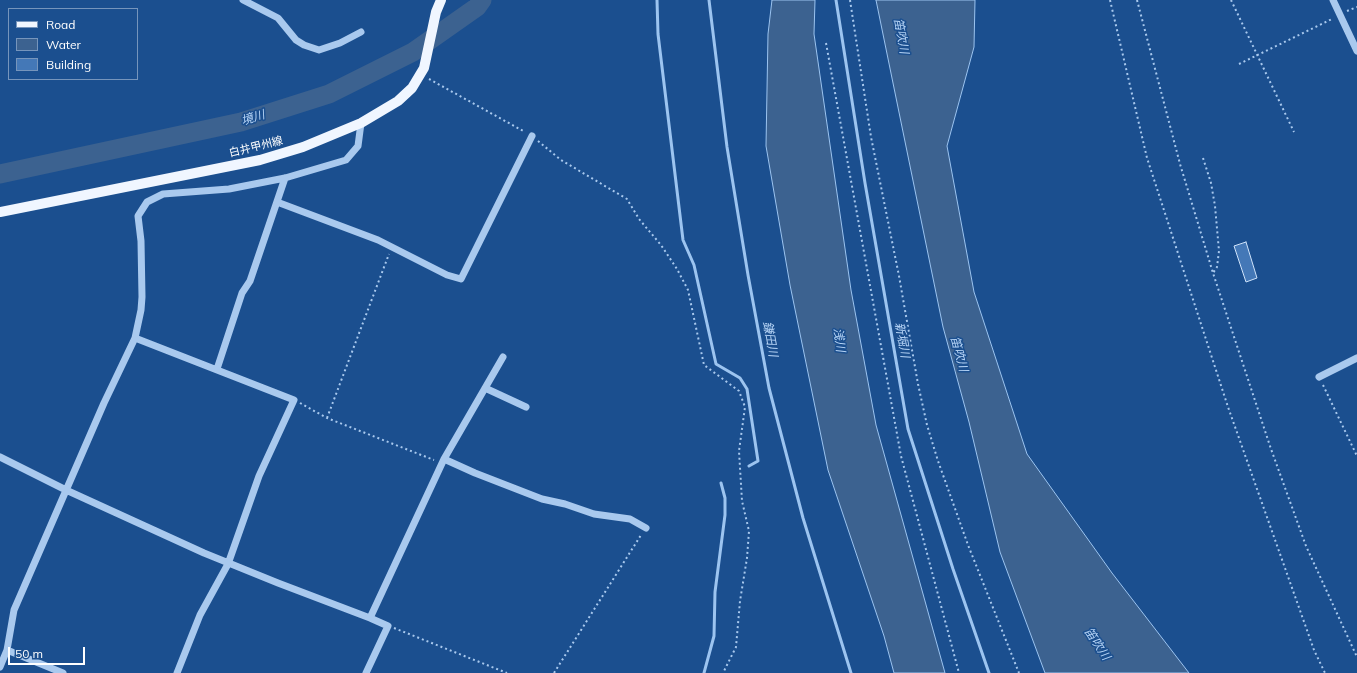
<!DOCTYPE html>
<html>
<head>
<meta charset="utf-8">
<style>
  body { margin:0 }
  #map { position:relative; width:1357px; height:673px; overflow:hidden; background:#1b4f8f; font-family:Mulish,sans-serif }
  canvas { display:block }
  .legend { position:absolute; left:8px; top:8px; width:130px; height:72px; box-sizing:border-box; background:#1b4f8f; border:1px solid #7695bc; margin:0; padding:5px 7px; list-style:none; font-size:12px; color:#fff }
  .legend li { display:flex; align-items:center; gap:8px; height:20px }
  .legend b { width:20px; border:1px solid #7695bc }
  .scale { position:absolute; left:8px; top:647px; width:77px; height:18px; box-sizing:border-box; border:2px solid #fff; border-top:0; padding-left:5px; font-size:12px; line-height:14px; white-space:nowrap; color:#fff; -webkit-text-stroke:3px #1b4f8f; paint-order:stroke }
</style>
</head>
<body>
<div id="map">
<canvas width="1357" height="673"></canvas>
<ul class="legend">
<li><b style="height:5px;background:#f0f6ff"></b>Road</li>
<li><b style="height:11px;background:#3c6290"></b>Water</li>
<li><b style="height:11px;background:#4478b7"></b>Building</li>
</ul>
<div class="scale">50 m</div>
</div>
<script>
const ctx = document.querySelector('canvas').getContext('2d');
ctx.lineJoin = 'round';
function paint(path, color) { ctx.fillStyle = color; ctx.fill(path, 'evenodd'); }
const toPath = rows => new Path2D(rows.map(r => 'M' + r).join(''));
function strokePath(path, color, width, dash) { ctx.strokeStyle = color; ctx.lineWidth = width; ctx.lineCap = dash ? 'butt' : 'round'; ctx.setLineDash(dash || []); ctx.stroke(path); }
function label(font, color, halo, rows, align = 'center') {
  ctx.font = font + ' Mulish,"Noto Sans JP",sans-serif'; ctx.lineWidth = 3; ctx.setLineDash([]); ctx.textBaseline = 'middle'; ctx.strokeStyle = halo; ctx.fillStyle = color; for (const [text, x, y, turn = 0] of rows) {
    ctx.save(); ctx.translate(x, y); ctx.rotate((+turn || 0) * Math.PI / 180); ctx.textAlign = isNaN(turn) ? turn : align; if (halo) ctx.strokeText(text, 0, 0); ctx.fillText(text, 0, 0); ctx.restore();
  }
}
const water = toPath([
  [772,0,815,0,814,34,851,290,876,425,945,673,894,673,884,636,828,470,790,285,766,146,768,34,772,0],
  [876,0,975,0,974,47,947,146,974,292,1027,454,1112,573,1189,673,1045,673,1000,552,969,422,943,327,876,0]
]);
paint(water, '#3c6290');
strokePath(water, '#9cc4f0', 1);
strokePath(toPath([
  [657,0,658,34,683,240,694,265,716,364,740,378,747,389,758,461,749,466],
  [709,0,727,147,748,275,769,388,803,518,851,673],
  [836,0,865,183,908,429,953,569,989,673],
  [704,673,714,636,715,592,725,515,725,498,721,483]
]), '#9cc4f0', 3);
strokePath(toPath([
  [0,174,241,122,329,94,413,52,477,7,482,0]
]), '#3c6290', 19);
const building = toPath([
  [1246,242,1257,278,1246,282,1234,246,1246,242]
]);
paint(building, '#4478b7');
strokePath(building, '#cfe3fa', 1);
strokePath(toPath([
  [850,0,871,137,899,276,918,384,927,425,938,461,968,545,1019,673],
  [1110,0,1147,158,1228,407,1314,650,1325,673],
  [1137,0,1180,164,1213,273,1271,449,1306,546,1357,657],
  [1231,0,1294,132],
  [1347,11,1357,7],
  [826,43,901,456,959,673],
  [1239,64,1332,19],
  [429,79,525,132],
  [538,141,561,160,627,199,639,219,661,245,677,269,688,290,704,365,739,391,745,407,739,451,742,501,749,531,747,558,740,601,736,647,723,673],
  [1203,158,1211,183,1215,206,1219,251,1217,267,1213,273],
  [1323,385,1357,456],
  [300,403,327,418,434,460],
  [327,418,389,254],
  [394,628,507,673],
  [554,673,641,535]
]), '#a9c9ee', 2, [2, 3]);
strokePath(toPath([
  [243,0,278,18,296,40,304,45,319,50,340,43,361,32],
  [1333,0,1357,51],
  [277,202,378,240,447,275,461,279,532,136],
  [135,338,294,400,259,476,228,564,200,615,177,673],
  [217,369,242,293,250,281,285,178],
  [1319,377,1357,358],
  [485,388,526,407],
  [0,457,66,490,204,553,278,583,370,618,388,626,366,673],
  [444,459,475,473,542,499,565,504,594,514,630,519,646,528],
  [370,618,444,459,503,357],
  [7,650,63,673],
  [0,667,7,650,14,610,104,403,135,338,141,310,142,297,141,241,138,216,147,202,163,194,229,189,285,178,346,160,358,146,361,123]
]), '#a9c9ee', 7);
strokePath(toPath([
  [0,212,260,160,303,147,361,123,398,101,412,88,424,68,436,12,441,0]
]), '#f0f6ff', 10);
label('11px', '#fff', '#1b4f8f', [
  ["白井甲州線",256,147,-14]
]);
label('italic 12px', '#b5d3f5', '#1b4f8f', [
  ["笛吹川",901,36,80],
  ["境川",253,118,-17],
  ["鎌田川",770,339,80],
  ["浅川",839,340,83],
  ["新堀川",902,340,80],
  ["笛吹川",959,354,75],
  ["笛吹川",1097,644,56]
]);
</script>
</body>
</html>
